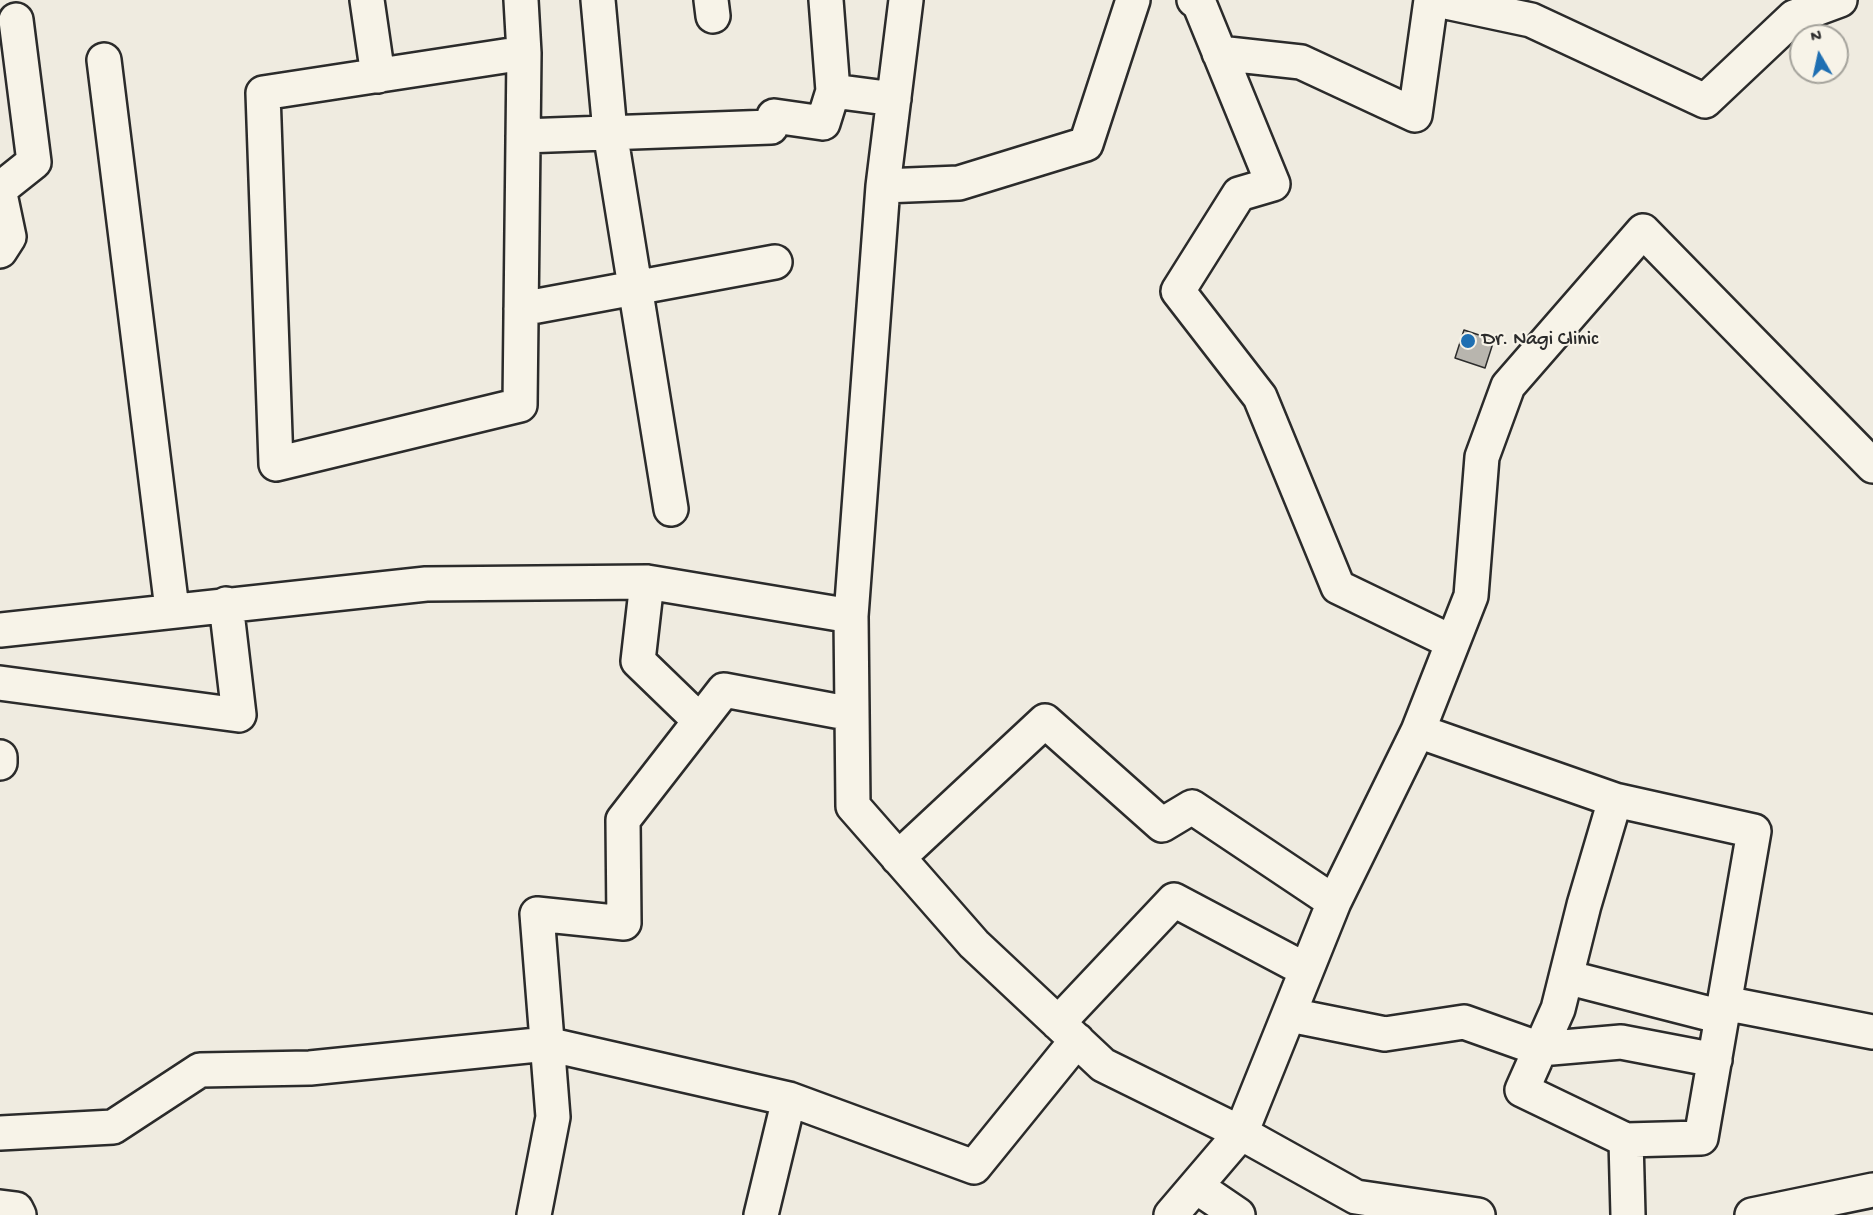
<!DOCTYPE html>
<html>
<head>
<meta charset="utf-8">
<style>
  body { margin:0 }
  #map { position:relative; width:1873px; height:1215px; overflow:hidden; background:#efebe0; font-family:"Gochi Hand",sans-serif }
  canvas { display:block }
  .north { position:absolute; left:1789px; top:24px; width:60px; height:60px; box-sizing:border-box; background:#f7f3e8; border:2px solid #a5a39c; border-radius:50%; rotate:351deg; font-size:16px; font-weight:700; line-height:24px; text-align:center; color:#2b2b2b }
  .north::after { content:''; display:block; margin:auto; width:21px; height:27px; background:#1f6fb2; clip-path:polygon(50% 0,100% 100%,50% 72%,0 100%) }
</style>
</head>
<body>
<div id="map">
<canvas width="1873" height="1215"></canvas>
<div class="north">N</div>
</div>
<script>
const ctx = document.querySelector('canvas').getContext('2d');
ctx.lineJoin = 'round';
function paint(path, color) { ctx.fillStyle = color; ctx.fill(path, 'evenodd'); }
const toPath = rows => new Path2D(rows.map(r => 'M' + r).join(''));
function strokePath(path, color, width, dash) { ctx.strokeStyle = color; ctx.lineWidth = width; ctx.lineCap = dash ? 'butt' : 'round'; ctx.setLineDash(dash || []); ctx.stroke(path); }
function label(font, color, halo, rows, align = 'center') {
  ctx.font = font + ' "Gochi Hand",sans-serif'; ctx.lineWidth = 4.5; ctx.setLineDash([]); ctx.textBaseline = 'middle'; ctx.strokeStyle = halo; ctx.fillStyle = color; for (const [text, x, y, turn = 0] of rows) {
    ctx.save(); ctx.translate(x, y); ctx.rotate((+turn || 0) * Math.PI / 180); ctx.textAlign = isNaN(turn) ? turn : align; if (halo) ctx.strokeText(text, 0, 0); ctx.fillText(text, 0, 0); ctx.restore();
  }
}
const building = toPath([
  [1464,330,1494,340,1485,368,1455,358,1464,330]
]);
paint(building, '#b8b5ae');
strokePath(building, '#2b2b2b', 1.5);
const minor = toPath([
  [367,0,378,76],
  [521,0,524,53,520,405,276,464,263,93,524,53],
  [598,0,610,132,671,509],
  [711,0,713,16],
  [826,0,833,91],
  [906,0,883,186,851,616,853,806,974,944,1103,1065,1241,1133,1356,1197,1478,1215],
  [1194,0,1199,3,1273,184,1239,194,1178,291,1260,397,1338,587,1452,642],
  [1437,0,1531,20,1705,101,1794,17,1840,0],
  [1219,53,1301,62,1415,115,1431,0],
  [104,60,172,609],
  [523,136,771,127,774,116,823,123,833,91,894,99],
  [883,186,959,183,1086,144,1133,0],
  [0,189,34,162,16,20],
  [0,194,9,237,0,251],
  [521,309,775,262],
  [647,582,638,661,700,721],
  [0,630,426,584,647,582,851,616],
  [0,683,239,715,226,604],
  [1418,731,1615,800,1754,831,1701,1138,1626,1140,1628,1215],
  [0,757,0,763],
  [1615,800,1584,905,1558,1009,1522,1090,1626,1140],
  [898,858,1045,721,1162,825,1192,807,1334,902],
  [1566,977,1722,1017],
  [1724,1003,1873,1032],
  [1290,1015,1385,1034,1464,1022,1540,1049,1621,1042,1715,1060],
  [1058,1023,1174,900,1306,970],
  [0,1133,113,1127,200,1070,310,1068,547,1044,789,1099],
  [1197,1187,1238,1215],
  [0,1207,16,1209,19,1215],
  [534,1215,553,1117,537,914,624,923,623,820,724,690,852,714],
  [761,1215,789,1099,974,1167,1077,1040],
  [1171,1215,1241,1133,1334,902,1418,731,1471,596,1482,457,1508,386,1643,231,1873,466],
  [1752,1215,1873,1190]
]);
strokePath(minor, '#2b2b2b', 38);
strokePath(minor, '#f7f3e8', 33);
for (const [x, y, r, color] of [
  [1468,341,8,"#1f6fb2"]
]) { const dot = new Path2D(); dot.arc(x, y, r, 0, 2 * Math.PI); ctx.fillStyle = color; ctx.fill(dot); strokePath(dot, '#f7f3e8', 2); }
label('20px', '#2b2b2b', '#f7f3e8', [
  ["Dr. Nagi Clinic",1482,341]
], 'left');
</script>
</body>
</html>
